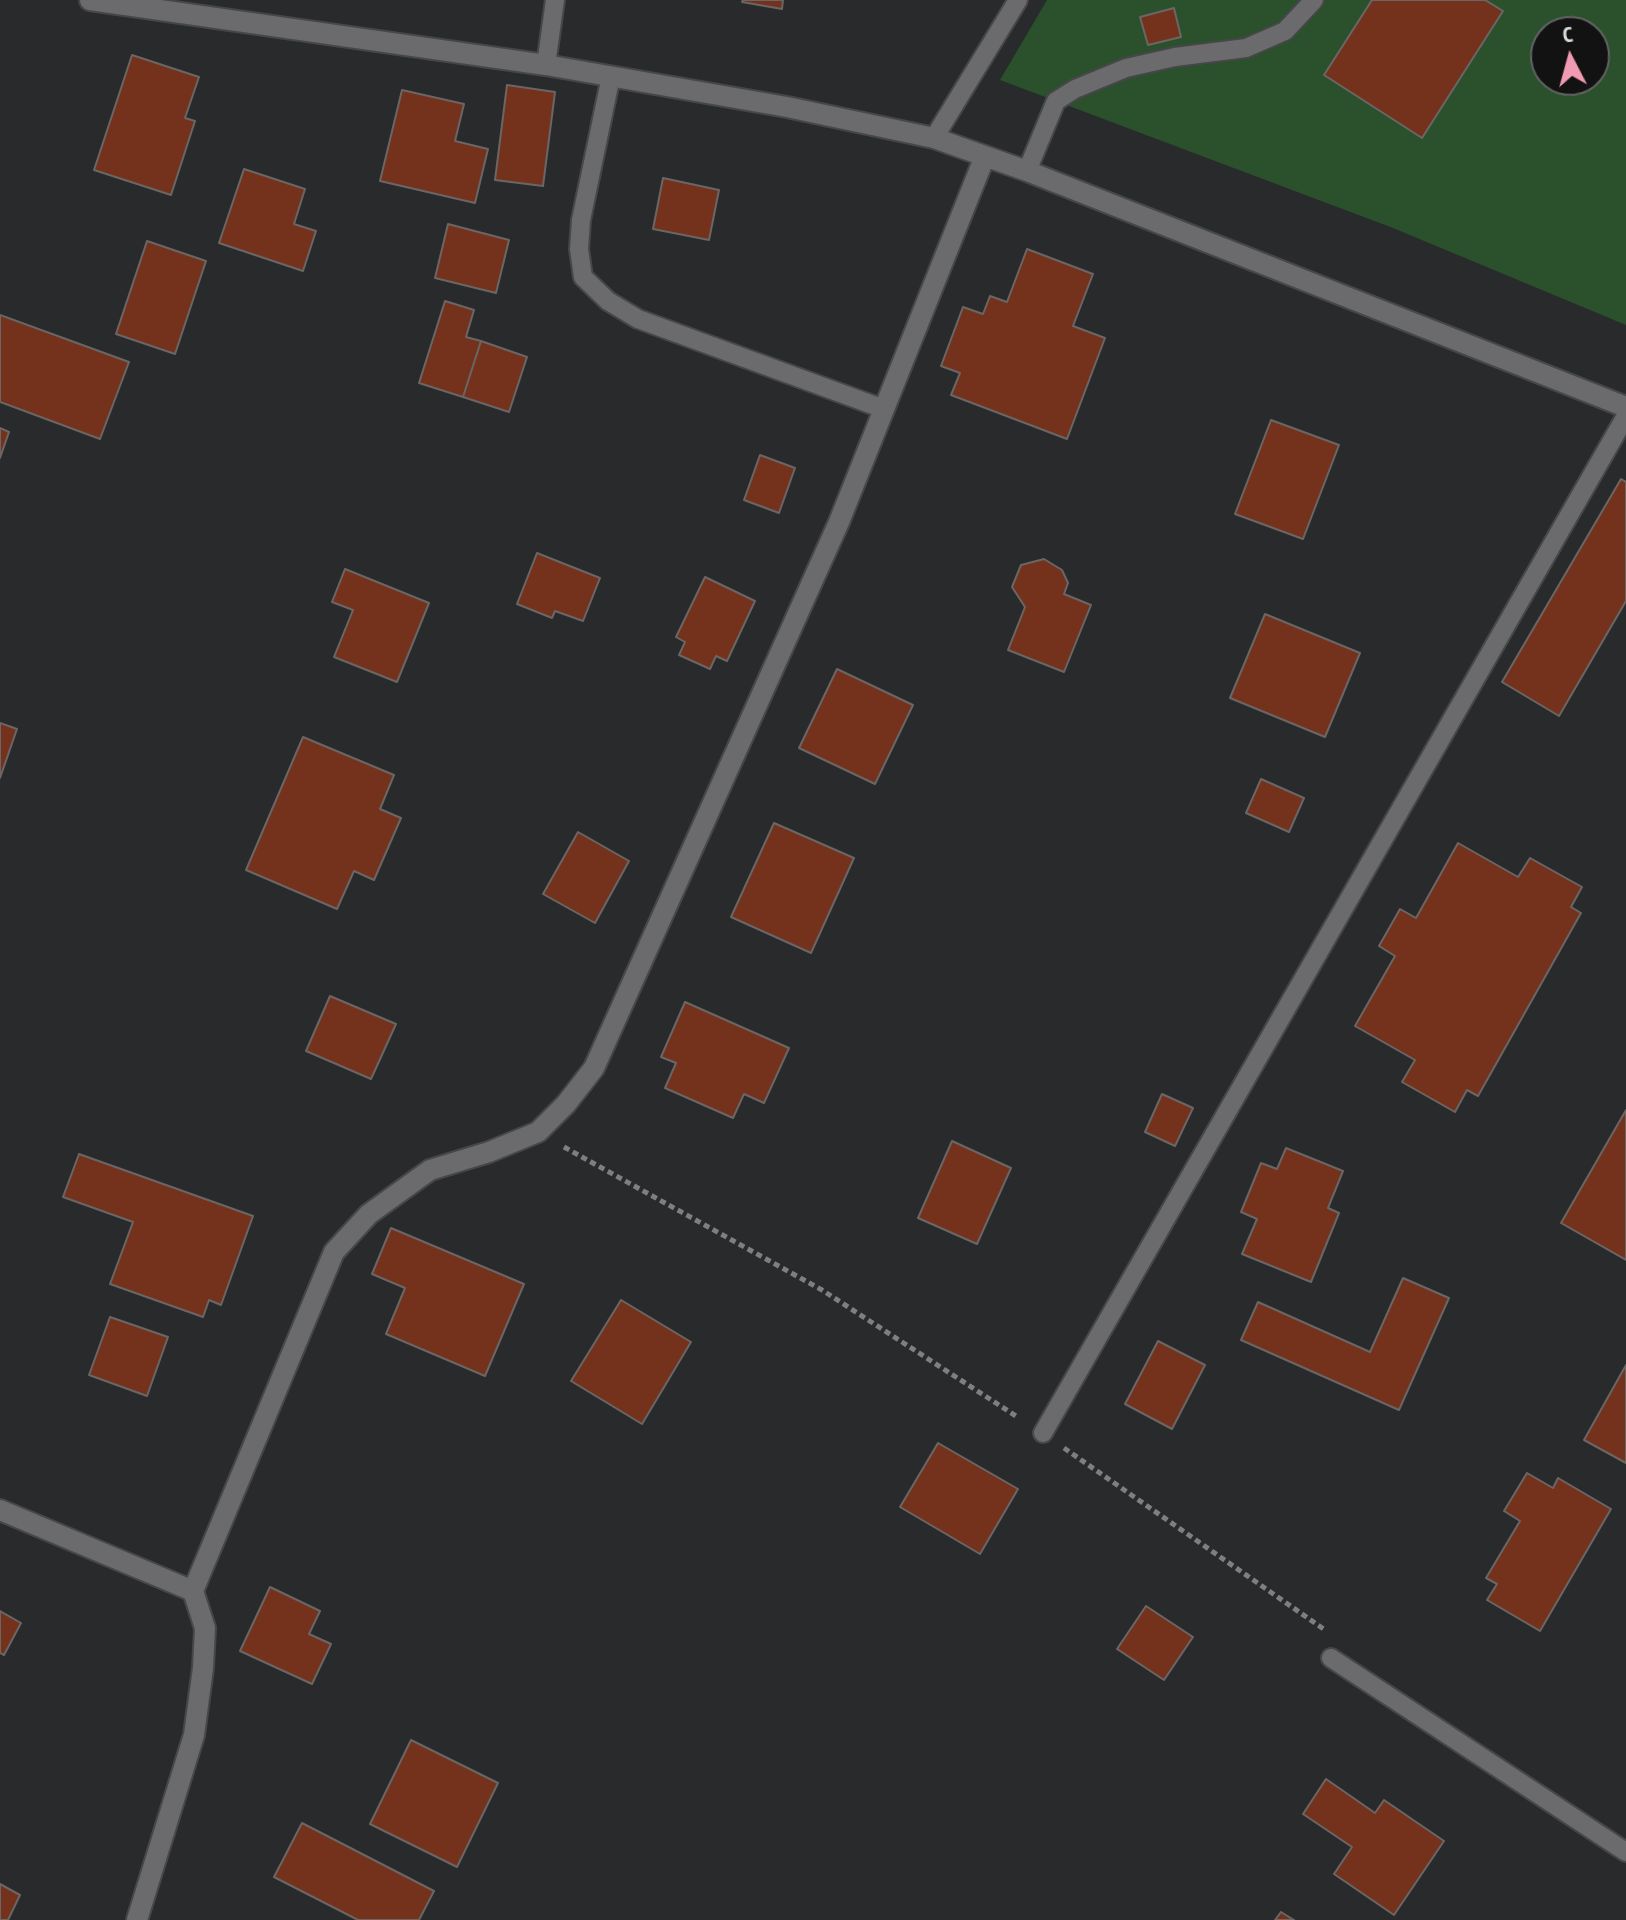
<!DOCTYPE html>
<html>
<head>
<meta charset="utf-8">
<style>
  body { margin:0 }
  #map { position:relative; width:1626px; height:1920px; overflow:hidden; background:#292a2c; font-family:"PT Sans Narrow",sans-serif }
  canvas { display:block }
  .north { position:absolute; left:1530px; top:16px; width:80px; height:80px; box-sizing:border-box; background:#121213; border:2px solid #626364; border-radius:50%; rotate:354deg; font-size:22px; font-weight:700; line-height:32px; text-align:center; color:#dbdcdd }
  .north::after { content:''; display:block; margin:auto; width:28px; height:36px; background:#f19ab3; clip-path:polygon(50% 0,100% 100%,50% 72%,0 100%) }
</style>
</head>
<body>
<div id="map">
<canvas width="1626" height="1920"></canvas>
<div class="north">С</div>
</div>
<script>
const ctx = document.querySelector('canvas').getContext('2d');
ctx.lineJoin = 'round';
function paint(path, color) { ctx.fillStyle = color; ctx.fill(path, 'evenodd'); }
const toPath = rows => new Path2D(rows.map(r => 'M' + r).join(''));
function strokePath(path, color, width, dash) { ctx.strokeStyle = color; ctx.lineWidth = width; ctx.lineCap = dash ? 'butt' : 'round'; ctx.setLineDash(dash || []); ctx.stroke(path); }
paint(toPath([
  [1047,0,1626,0,1626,325,1393,228,1000,80],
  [1546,32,1594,32,1594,80,1546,80]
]), '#2a502c');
const building = toPath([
  [743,0,783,0,782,9,742,2,743,0],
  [1372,0,1485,0,1503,11,1422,138,1324,75,1372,0],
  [1174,8,1181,37,1148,45,1140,17,1174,8],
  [132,55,199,77,185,118,195,121,171,195,94,170,132,55],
  [507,85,555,92,543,186,495,180,507,85],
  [402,90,464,104,455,141,488,149,475,203,380,181,402,90],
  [244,169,305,189,294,224,316,231,303,271,219,243,244,169],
  [663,178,719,190,709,240,653,229,663,178],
  [448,224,509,240,496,293,435,278,448,224],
  [147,241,206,261,175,354,116,334,147,241],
  [1027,249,1093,274,1073,326,1105,338,1067,439,951,395,960,373,941,366,963,307,983,314,990,296,1007,302,1027,249],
  [445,301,474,310,466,337,481,341,463,397,419,383,445,301],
  [0,315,129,362,100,439,0,402,0,315],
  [481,341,527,357,509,412,463,397,481,341],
  [1271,420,1339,445,1303,539,1235,514,1271,420],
  [0,428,9,432,0,458,0,428],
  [760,455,795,468,779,513,744,500,760,455],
  [1621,479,1626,482,1626,601,1559,716,1502,682,1621,479],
  [537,553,600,578,583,621,555,611,552,618,517,604,537,553],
  [1044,559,1062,570,1068,583,1064,594,1091,605,1064,672,1008,650,1025,607,1012,587,1021,565,1044,559],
  [345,569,429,603,397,682,334,657,353,610,332,602,345,569],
  [705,577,755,601,727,661,716,656,710,669,679,655,685,642,676,637,705,577],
  [1265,614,1360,653,1325,737,1230,698,1265,614],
  [837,669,913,705,875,784,799,748,837,669],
  [0,723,17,729,0,778,0,723],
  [303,737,394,775,380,809,401,818,374,880,354,871,337,909,246,870,303,737],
  [1261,779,1304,798,1289,832,1246,813,1261,779],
  [774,823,854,858,811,953,731,917,774,823],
  [578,832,629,861,595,923,543,894,578,832],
  [1458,843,1518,877,1530,858,1582,887,1571,907,1581,913,1478,1096,1467,1090,1455,1112,1402,1082,1415,1060,1355,1026,1395,956,1379,946,1400,909,1416,918,1458,843],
  [330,996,396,1024,371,1079,306,1051,330,996],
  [685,1002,789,1048,764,1103,744,1094,733,1118,665,1088,676,1063,661,1057,685,1002],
  [1162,1094,1193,1108,1175,1146,1145,1132,1162,1094],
  [1626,1110,1626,1260,1561,1223,1626,1110],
  [952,1141,1011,1168,977,1244,918,1218,952,1141],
  [1286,1148,1343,1171,1328,1208,1339,1213,1311,1282,1242,1254,1257,1219,1241,1212,1261,1163,1277,1169,1286,1148],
  [79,1154,253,1216,221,1305,209,1300,203,1317,110,1284,133,1222,63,1197,79,1154],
  [391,1228,524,1284,485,1376,386,1334,405,1288,372,1274,391,1228],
  [1403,1278,1449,1298,1399,1410,1241,1340,1258,1302,1370,1352,1403,1278],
  [621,1300,691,1342,642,1424,571,1381,621,1300],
  [110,1317,168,1337,147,1396,89,1375,110,1317],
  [1158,1341,1205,1365,1172,1429,1125,1404,1158,1341],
  [1626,1365,1626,1463,1584,1440,1626,1365],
  [938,1443,1018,1489,980,1554,900,1507,938,1443],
  [1527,1473,1553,1488,1558,1478,1611,1509,1540,1631,1487,1600,1497,1584,1486,1578,1520,1521,1504,1511,1527,1473],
  [270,1587,320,1611,309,1634,331,1644,312,1684,240,1651,270,1587],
  [1146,1606,1193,1637,1164,1680,1117,1649,1146,1606],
  [0,1611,21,1623,4,1655,0,1653,0,1611],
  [411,1740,498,1783,457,1867,370,1824,411,1740],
  [1326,1779,1375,1813,1384,1800,1444,1841,1394,1915,1334,1874,1352,1847,1303,1814,1326,1779],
  [302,1823,434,1891,419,1920,358,1920,274,1877,302,1823],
  [0,1884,20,1895,8,1920,0,1920,0,1884],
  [1281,1912,1294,1920,1275,1920,1281,1912]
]);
paint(building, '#74321d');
strokePath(building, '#6a6665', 2);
const service = toPath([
  [546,65,555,0],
  [611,76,581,220,579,249,583,277,608,301,638,319,884,409],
  [934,138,1018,0],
  [1027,171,1056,101,1075,89,1126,68,1175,57,1246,48,1285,31,1314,0],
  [1043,1433,1626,416],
  [1331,1658,1626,1852]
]);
const minor = toPath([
  [90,0,546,65,787,107,934,138,1027,171,1626,407],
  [0,1510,193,1591,334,1252,369,1214,430,1170,489,1152,538,1132,566,1104,594,1068,839,522,985,156],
  [137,1920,194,1735,203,1668,205,1628,193,1591]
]);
strokePath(service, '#464748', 22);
strokePath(minor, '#464748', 24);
strokePath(toPath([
  [564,1147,822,1290,1019,1418],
  [1064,1448,1325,1630]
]), '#7e7f80', 5, [6, 4]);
strokePath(service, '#6b6b6e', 18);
strokePath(minor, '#6b6b6e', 20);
</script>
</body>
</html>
